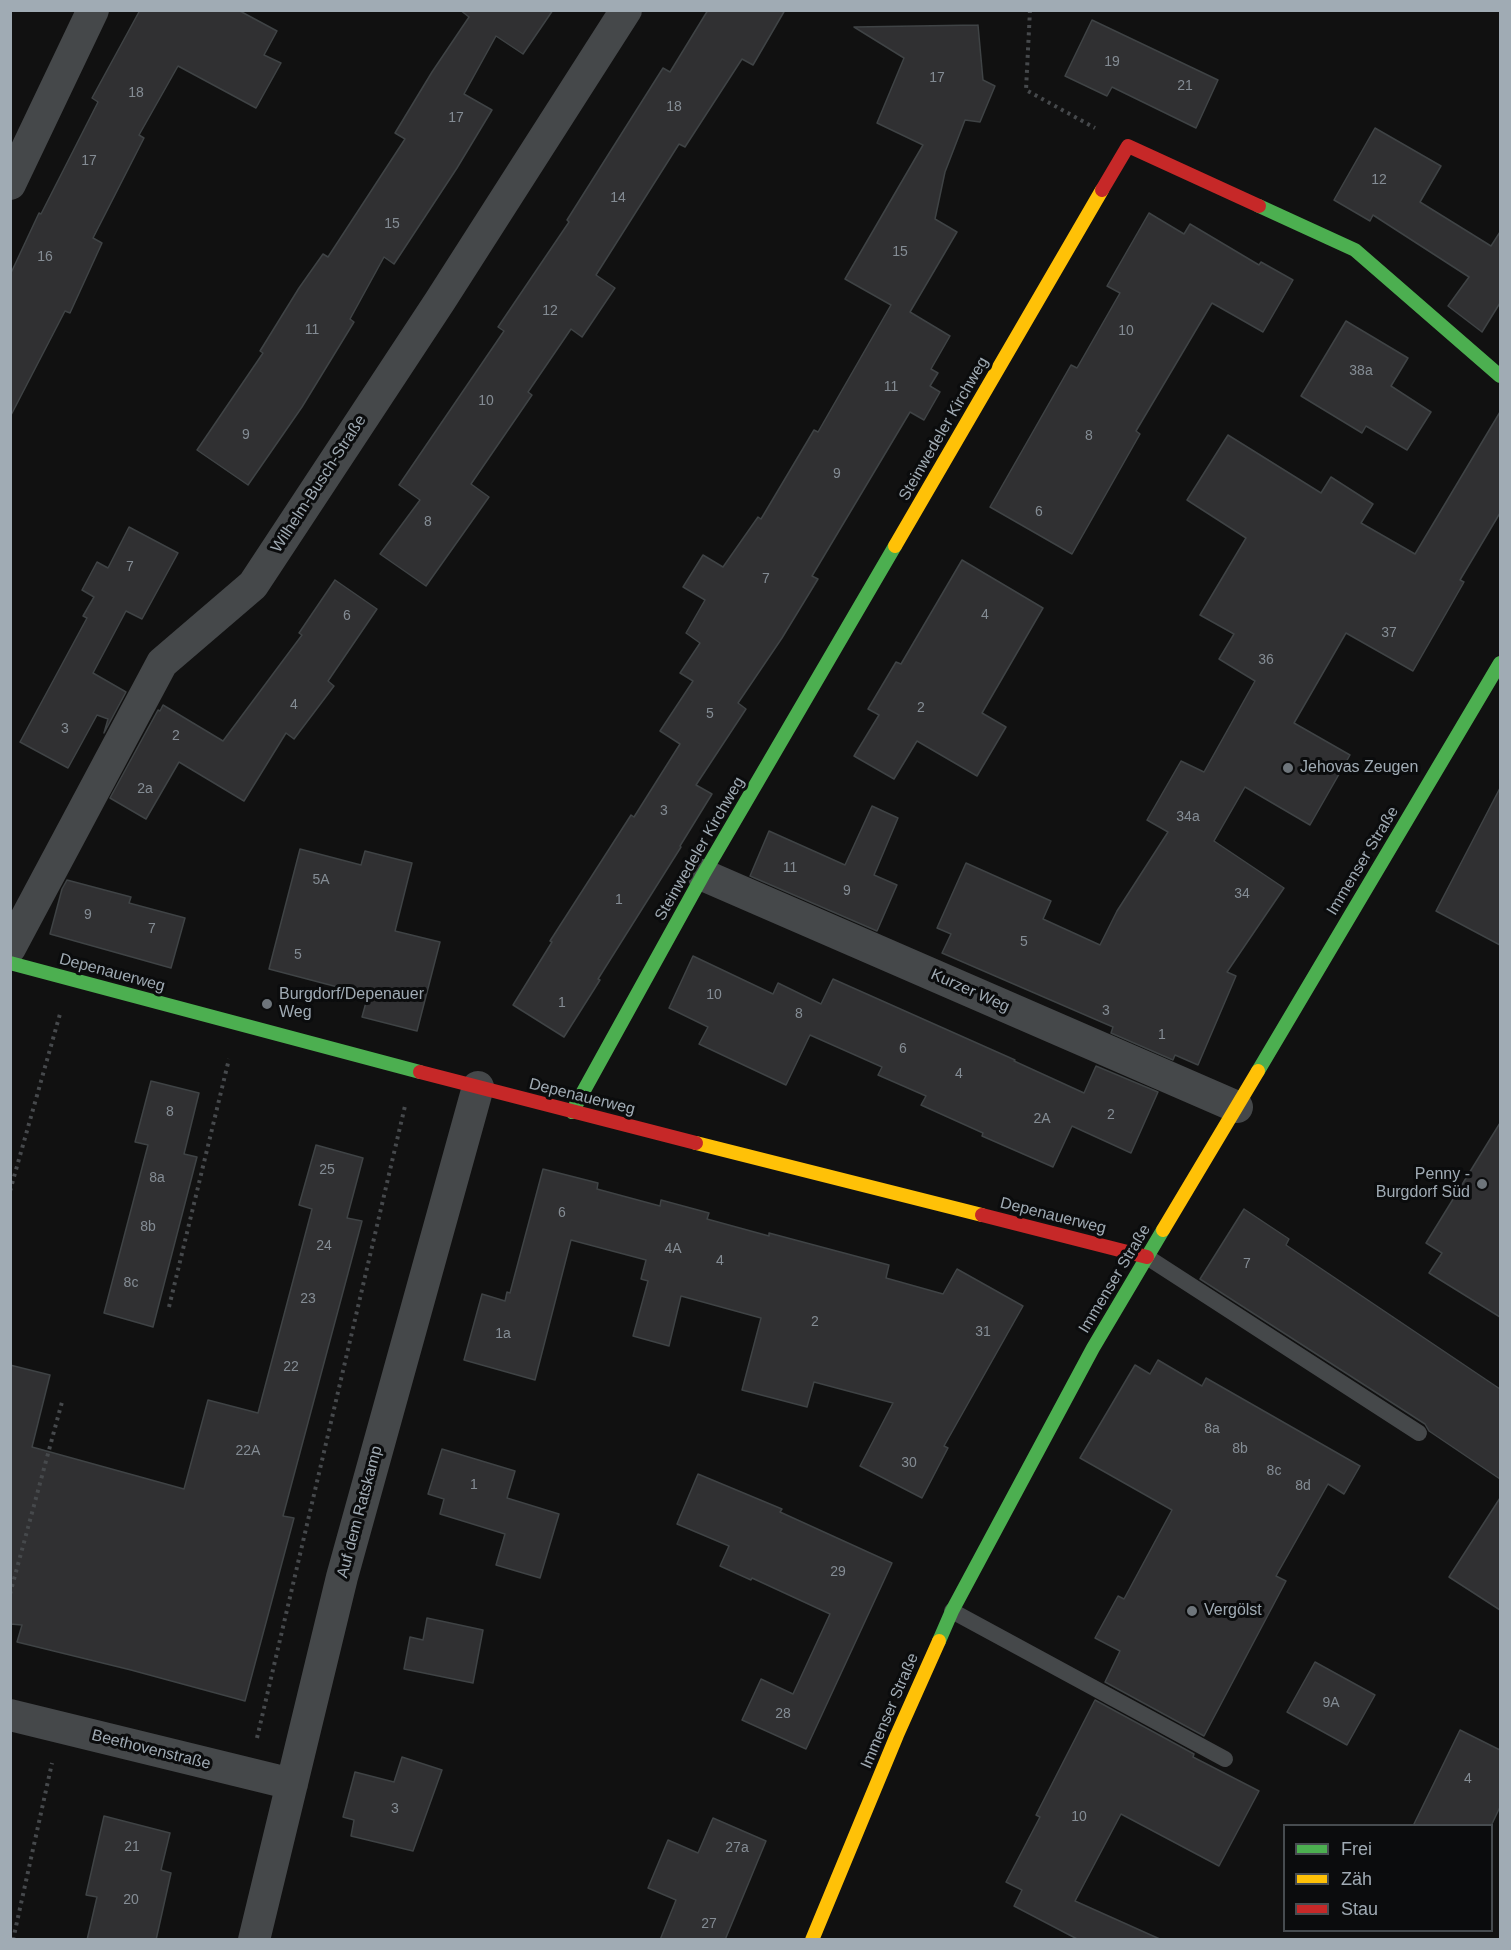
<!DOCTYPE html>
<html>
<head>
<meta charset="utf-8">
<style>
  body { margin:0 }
  #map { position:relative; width:1511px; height:1950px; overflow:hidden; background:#111; font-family:Arial,sans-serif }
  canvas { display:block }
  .frame { position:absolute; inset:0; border:12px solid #a0abb4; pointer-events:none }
  .legend { position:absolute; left:1283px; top:1824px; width:210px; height:108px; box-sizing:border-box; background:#0b0c0d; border:2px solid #474c50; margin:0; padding:8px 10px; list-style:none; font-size:18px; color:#a0abb4 }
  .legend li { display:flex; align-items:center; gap:12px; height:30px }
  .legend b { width:30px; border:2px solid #474c50 }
</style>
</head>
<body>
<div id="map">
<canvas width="1511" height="1950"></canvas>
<div class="frame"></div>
<ul class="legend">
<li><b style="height:8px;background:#4caf50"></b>Frei</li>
<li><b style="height:8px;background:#ffc107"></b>Zäh</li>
<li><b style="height:8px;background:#c62828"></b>Stau</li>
</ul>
</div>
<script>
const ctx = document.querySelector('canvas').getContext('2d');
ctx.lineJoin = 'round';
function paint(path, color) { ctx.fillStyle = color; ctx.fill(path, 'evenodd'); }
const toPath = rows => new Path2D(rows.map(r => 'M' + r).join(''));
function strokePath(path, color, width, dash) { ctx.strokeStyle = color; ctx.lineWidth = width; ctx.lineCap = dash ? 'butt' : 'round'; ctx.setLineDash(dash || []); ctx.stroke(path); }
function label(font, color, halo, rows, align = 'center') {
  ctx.font = font + ' Arial,sans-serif'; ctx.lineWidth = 6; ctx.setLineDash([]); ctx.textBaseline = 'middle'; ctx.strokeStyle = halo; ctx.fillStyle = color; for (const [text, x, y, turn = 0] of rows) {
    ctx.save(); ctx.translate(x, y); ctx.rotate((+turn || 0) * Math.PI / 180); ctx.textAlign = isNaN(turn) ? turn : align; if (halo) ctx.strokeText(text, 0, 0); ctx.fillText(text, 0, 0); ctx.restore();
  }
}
const building = toPath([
  [140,10,238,10,277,31,264,55,281,63,256,108,178,66,139,135,144,138,93,238,102,243,70,313,65,311,10,417,10,275,39,213,41,214,98,102,92,98,140,10],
  [460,10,553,10,523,54,496,36,464,94,492,110,457,168,394,264,384,257,350,319,354,322,302,407,248,485,197,450,263,353,260,351,299,288,323,254,328,257,405,139,395,133,432,72,469,17,460,10],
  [708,10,785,10,753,65,742,59,685,147,679,144,596,275,615,288,582,337,571,329,528,392,532,395,471,484,489,497,426,586,380,554,420,500,399,485,504,331,498,327,569,222,567,220,663,68,670,72,708,10],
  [1092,20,1218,80,1196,128,1112,87,1107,96,1065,76,1092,20],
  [978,25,983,80,995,86,980,122,965,120,945,172,935,219,957,232,910,312,950,336,931,369,938,373,930,386,940,392,924,420,910,412,812,576,818,579,782,638,738,703,746,709,696,785,712,794,680,846,681,847,598,979,600,980,564,1037,513,1005,552,942,550,941,631,815,634,817,680,744,660,731,693,681,680,673,700,643,686,633,705,600,683,587,703,555,723,567,758,517,761,519,814,430,818,432,891,305,845,279,923,145,877,123,904,58,854,27,978,25],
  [1375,128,1441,166,1420,202,1491,246,1500,232,1500,303,1482,332,1448,306,1469,277,1373,215,1370,221,1334,200,1375,128],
  [1149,213,1184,234,1190,224,1259,265,1261,262,1293,280,1263,332,1212,303,1136,431,1140,434,1072,554,990,507,1071,365,1077,368,1120,293,1107,286,1149,213],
  [1346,321,1408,358,1391,386,1431,412,1407,450,1366,426,1362,433,1301,396,1346,321],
  [1500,412,1500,513,1460,580,1464,582,1413,671,1346,633,1294,723,1350,755,1310,825,1245,787,1214,841,1284,888,1227,972,1236,976,1198,1065,1175,1055,1173,1060,1111,1033,1113,1027,942,953,951,934,937,928,966,863,1051,901,1043,919,1100,945,1117,911,1168,832,1147,820,1181,761,1204,772,1255,681,1219,659,1234,634,1200,615,1246,538,1187,500,1228,435,1321,493,1331,477,1373,504,1361,523,1415,554,1500,412],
  [129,527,178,553,142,619,126,611,93,673,126,692,104,733,108,719,97,715,68,768,20,742,87,618,83,616,94,597,82,590,97,562,108,568,129,527],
  [962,560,1043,608,982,713,1006,727,977,776,917,741,894,779,854,756,879,715,868,709,896,662,901,664,962,560],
  [335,580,377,609,328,681,334,686,294,739,286,733,244,801,179,762,146,819,110,798,158,710,160,711,163,705,223,741,302,635,299,633,335,580],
  [1500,788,1500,945,1436,911,1500,788],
  [872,806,898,818,874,875,897,885,877,931,750,876,769,831,845,865,872,806],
  [300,849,361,865,365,851,412,863,395,931,440,942,417,1031,362,1017,368,995,269,969,300,849],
  [67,880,131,897,129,903,185,918,171,968,50,934,62,889,67,880],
  [693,956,773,994,778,983,821,1004,833,979,1015,1060,1014,1061,1084,1093,1096,1066,1158,1092,1131,1153,1072,1126,1053,1167,982,1136,983,1133,921,1105,926,1096,878,1075,882,1067,810,1035,786,1085,699,1044,708,1027,669,1008,693,956],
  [151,1081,199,1093,184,1154,197,1157,153,1327,104,1313,148,1145,135,1142,151,1081],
  [1500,1123,1500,1317,1429,1273,1442,1253,1426,1243,1500,1123],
  [316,1145,363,1158,347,1218,362,1221,283,1516,294,1518,245,1701,131,1670,17,1642,22,1625,10,1624,10,1365,50,1375,32,1447,184,1489,208,1400,258,1413,312,1209,299,1205,316,1145],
  [543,1169,598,1183,597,1189,660,1206,661,1200,709,1213,707,1219,769,1236,769,1233,889,1265,886,1278,943,1294,957,1269,1023,1306,944,1446,948,1448,922,1498,860,1466,893,1403,814,1382,807,1407,742,1390,761,1318,681,1296,669,1346,633,1336,648,1281,641,1279,646,1260,571,1240,535,1380,464,1360,482,1294,505,1301,507,1292,510,1293,543,1169],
  [1244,1209,1289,1239,1286,1245,1500,1389,1500,1479,1429,1431,1425,1424,1200,1279,1244,1209],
  [1158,1360,1202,1386,1206,1378,1360,1466,1344,1494,1328,1484,1276,1576,1286,1581,1204,1736,1105,1682,1120,1651,1095,1638,1118,1596,1124,1599,1172,1510,1080,1458,1135,1365,1150,1374,1158,1360],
  [442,1449,515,1471,507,1498,559,1514,540,1578,496,1565,505,1534,440,1514,444,1499,428,1494,442,1449],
  [698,1474,782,1509,780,1512,892,1563,806,1749,742,1720,761,1679,793,1694,830,1614,752,1578,751,1580,720,1566,729,1546,677,1524,698,1474],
  [1500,1498,1500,1610,1449,1577,1500,1498],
  [427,1618,483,1630,473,1683,404,1669,410,1637,423,1640,427,1618],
  [1315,1662,1375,1695,1347,1745,1287,1712,1315,1662],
  [1095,1700,1194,1754,1193,1757,1259,1791,1219,1866,1121,1814,1075,1901,1162,1940,1079,1940,1014,1906,1022,1890,1006,1882,1040,1817,1036,1815,1095,1700],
  [1460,1730,1500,1750,1500,1807,1491,1826,1413,1826,1460,1730],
  [402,1757,442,1770,413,1851,351,1836,354,1820,343,1817,355,1772,394,1782,402,1757],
  [104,1816,170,1833,161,1870,171,1873,156,1940,87,1940,97,1897,86,1895,104,1816],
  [713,1818,766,1841,725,1940,660,1940,676,1900,648,1888,668,1840,698,1853,713,1818]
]);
paint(building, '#303032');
strokePath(building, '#3f4345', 1.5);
strokePath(toPath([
  [1030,10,1026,90,1095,128],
  [10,1191,60,1014],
  [169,1307,229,1059],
  [10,1594,62,1402],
  [257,1738,405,1106],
  [13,1940,52,1763]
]), '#46494c', 4, [3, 4.5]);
strokePath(toPath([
  [1147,1257,1419,1433],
  [952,1611,1225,1759]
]), '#45484a', 16);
strokePath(toPath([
  [10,184,93,10],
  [703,875,1237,1107],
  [10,948,162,663,253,585,440,301,626,10],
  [10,1715,292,1784],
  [254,1940,342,1577,478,1087]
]), '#45484a', 32);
strokePath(toPath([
  [1259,206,1355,250,1500,376],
  [10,963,420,1072],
  [1258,1071,1500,663],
  [572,1112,703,875,895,546],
  [939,1641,952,1611,1093,1348,1163,1230]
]), '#4caf50', 14);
strokePath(toPath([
  [895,546,1102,190],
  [696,1143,982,1215],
  [1163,1230,1258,1071],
  [812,1940,897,1735,939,1641]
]), '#ffc107', 14);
strokePath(toPath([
  [1102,190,1128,146,1259,206],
  [420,1072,696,1143],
  [982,1215,1147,1257]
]), '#c62828', 14);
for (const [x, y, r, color] of [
  [1288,768,6,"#6e757b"],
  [267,1004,6,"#6e757b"],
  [1482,1184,6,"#6e757b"],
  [1192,1611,6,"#6e757b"]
]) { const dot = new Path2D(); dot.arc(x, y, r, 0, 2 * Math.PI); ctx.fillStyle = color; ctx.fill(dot); strokePath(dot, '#0b0c0d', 2); }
label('14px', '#848c94', null, [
  ["19",1112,62],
  ["17",937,78],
  ["21",1185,86],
  ["18",136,93],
  ["18",674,107],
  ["17",456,118],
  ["17",89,161],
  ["12",1379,180],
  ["14",618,198],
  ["15",392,224],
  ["15",900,252],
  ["16",45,257],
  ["12",550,311],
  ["11",312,330],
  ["10",1126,331],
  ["38a",1361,371],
  ["11",891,387],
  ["10",486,401],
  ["9",246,435],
  ["8",1089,436],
  ["9",837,474],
  ["6",1039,512],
  ["8",428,522],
  ["7",130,567],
  ["7",766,579],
  ["4",985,615],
  ["6",347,616],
  ["37",1389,633],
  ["36",1266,660],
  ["4",294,705],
  ["2",921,708],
  ["5",710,714],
  ["3",65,729],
  ["2",176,736],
  ["2a",145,789],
  ["3",664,811],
  ["34a",1188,817],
  ["11",790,868],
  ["5A",321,880],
  ["9",847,891],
  ["34",1242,894],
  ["1",619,900],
  ["9",88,915],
  ["7",152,929],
  ["5",1024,942],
  ["5",298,955],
  ["10",714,995],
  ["1",562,1003],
  ["3",1106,1011],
  ["8",799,1014],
  ["1",1162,1035],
  ["6",903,1049],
  ["4",959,1074],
  ["8",170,1112],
  ["2",1111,1115],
  ["2A",1042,1119],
  ["25",327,1170],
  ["8a",157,1178],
  ["6",562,1213],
  ["8b",148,1227],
  ["24",324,1246],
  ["4A",673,1249],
  ["4",720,1261],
  ["7",1247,1264],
  ["8c",131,1283],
  ["23",308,1299],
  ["2",815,1322],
  ["31",983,1332],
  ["1a",503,1334],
  ["22",291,1367],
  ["8a",1212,1429],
  ["8b",1240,1449],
  ["22A",248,1451],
  ["30",909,1463],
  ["8c",1274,1471],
  ["1",474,1485],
  ["8d",1303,1486],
  ["29",838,1572],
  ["9A",1331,1703],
  ["28",783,1714],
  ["4",1468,1779],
  ["3",395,1809],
  ["10",1079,1817],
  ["21",132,1847],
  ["27a",737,1848],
  ["20",131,1900],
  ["27",709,1924]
]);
label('16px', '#a0abb4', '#0b0c0d', [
  ["Steinwedeler Kirchweg",944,429,-60],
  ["Wilhelm-Busch-Straße",319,484,-57],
  ["Steinwedeler Kirchweg",700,849,-60],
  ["Immenser Straße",1363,861,-59],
  ["Depenauerweg",112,973,15],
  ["Kurzer Weg",970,991,24],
  ["Depenauerweg",582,1097,14],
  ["Depenauerweg",1053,1216,14],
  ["Immenser Straße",1115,1279,-59],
  ["Auf dem Ratskamp",360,1512,-75],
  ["Immenser Straße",890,1711,-67],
  ["Beethovenstraße",151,1750,14]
]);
label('16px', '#a0abb4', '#0b0c0d', [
  ["Jehovas Zeugen",1300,768],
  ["Burgdorf/Depenauer",279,995],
  ["Weg",279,1013],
  ["Penny -",1470,1175,"right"],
  ["Burgdorf Süd",1470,1193,"right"],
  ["Vergölst",1204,1611]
], 'left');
</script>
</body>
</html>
